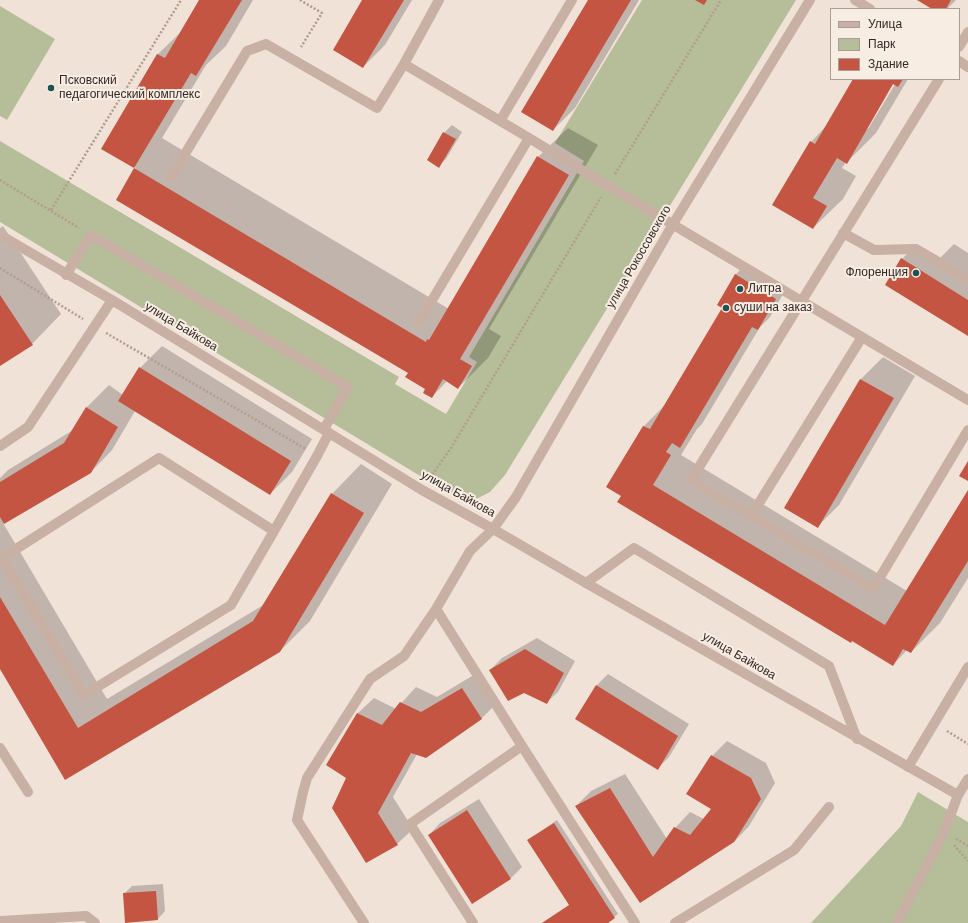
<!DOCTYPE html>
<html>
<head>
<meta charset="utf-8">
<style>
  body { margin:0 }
  #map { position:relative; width:968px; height:923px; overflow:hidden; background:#f0e2d7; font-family:Arial,sans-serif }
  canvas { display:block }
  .legend { position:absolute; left:830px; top:8px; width:130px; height:72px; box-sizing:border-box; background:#f8ede3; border:1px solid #a99e97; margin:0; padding:5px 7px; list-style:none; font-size:12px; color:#332825 }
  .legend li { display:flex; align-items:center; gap:8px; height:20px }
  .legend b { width:20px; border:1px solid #a99e97 }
</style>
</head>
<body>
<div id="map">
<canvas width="968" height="923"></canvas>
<ul class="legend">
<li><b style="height:5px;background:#c8b1a4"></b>Улица</li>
<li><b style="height:11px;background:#b5be98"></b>Парк</li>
<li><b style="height:11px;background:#c45542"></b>Здание</li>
</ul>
</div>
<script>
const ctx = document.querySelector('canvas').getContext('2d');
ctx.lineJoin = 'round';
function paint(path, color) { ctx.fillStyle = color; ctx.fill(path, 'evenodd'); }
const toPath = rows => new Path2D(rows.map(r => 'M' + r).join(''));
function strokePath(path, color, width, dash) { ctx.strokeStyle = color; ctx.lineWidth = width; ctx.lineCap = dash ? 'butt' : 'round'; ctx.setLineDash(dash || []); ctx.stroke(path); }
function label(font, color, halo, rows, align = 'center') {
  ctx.font = font + ' Arial,sans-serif'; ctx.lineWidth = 4; ctx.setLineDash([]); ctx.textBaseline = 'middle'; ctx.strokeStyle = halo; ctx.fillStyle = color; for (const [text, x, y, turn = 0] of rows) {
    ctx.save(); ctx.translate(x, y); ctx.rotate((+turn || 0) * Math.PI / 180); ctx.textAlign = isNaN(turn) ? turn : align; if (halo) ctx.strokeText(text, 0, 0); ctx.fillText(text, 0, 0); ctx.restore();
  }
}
paint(toPath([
  [642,0,796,0,505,475,490,492,476,499,450,494,0,222,0,141,399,377,395,384,446,414,477,362,469,357,584,161,555,143],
  [0,6,55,39,7,120,0,116],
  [918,792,968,822,968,923,811,923,901,826]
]), '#b5be98');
paint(toPath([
  [200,0,253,0,226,46,206,65,162,138,449,309,538,157,568,128,598,145,489,329,501,336,488,358,458,388,447,381,432,397,427,388,409,373,135,169,136,168,102,148,158,54,182,31],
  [363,0,412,0,385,45,363,67],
  [589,0,639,0,575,108,553,130],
  [919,0,956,0,947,9,934,9],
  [854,79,908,79,876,133,847,162,846,162,842,168,856,176,843,199,813,228,811,142,828,124],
  [895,80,897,81,868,129,866,129],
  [452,125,462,132,446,159,438,166,444,133],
  [3,226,61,314,32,344,0,365,0,228],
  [917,244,940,258,954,244,968,253,968,335,902,259],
  [747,263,787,287,770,317,760,327,702,424,697,429,681,455,907,591,968,492,968,578,940,623,911,652,907,650,893,665,608,487,644,426,665,405,722,309,735,275],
  [162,346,312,439,292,472,270,494,135,411,112,450,90,473,3,523,107,699,265,604,332,494,361,464,392,484,310,621,280,651,65,778,0,667,0,478,8,470,73,430,87,407,109,385,123,395,140,368],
  [883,357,915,376,839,505,818,526,785,507,861,379],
  [537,638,575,661,558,692,546,703,490,670,502,658],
  [477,673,497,703,481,719,417,754,393,797,413,829,397,844,366,862,347,777,327,765,358,713,374,698,396,709,416,687,437,697],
  [608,674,689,724,669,757,658,768,596,686],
  [727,741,766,763,775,783,749,826,734,842,640,901,576,806,591,791,625,774,667,839,675,828,690,812,704,819,712,809,712,756],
  [479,799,522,867,511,878,472,903,429,835,440,823],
  [557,820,618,914,606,923,542,923,570,905,528,840],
  [163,884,165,911,158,919,124,894,132,886]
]), '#0003');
paint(toPath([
  [199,0,242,0,196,76,191,73,134,168,101,149,157,54,165,58],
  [362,0,404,0,363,68,333,50],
  [588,0,631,0,553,131,521,112],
  [695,0,707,0,704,5],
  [917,0,951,0,946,9,932,9],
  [853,79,903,79,898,87,893,84,847,164,837,158,813,198,827,206,813,229,772,205,810,141,815,144],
  [443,132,456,139,439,168,427,160],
  [537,156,569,175,460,359,472,366,458,389,443,379,432,398,423,393,425,389,405,377,408,373,116,200,134,168,426,342,427,339,429,340],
  [901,258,968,300,968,336,885,285],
  [735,274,776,299,758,330,752,327,680,448,672,443,666,452,671,455,653,485,885,625,968,490,968,561,911,653,903,649,893,666,852,641,851,643,617,502,621,496,606,487,643,426,650,429,722,308,717,305],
  [0,295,33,345,0,366],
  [139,367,291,461,270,495,118,401],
  [860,379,894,398,818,528,784,508],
  [86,407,118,427,91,473,4,524,0,517,0,482,64,443],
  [968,461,968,481,959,476],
  [331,493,364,513,280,652,65,780,0,669,0,597,78,728,253,621],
  [525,649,564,673,547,704,524,693,508,701,489,670],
  [596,685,678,736,658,770,575,719],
  [462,688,482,719,426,758,411,753,378,813,398,845,366,863,332,808,346,778,326,765,357,713,382,725,400,702,421,712],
  [711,755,751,778,761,799,734,842,640,903,575,806,610,788,653,857,674,827,690,835,711,809,686,794],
  [467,810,511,879,472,904,428,835],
  [554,823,615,918,608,923,542,923,569,905,527,840],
  [156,891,158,920,125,923,123,893]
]), '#c45542');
strokePath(toPath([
  [300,0,322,13,301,47],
  [615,174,721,0],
  [0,180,79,228],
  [51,210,181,0],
  [0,268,83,319],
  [106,333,306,449],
  [430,478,451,448,601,197],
  [947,731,968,744],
  [956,839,968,846],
  [954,845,968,861]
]), '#b39b8e', 2.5, [2, 2]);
strokePath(toPath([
  [855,0,870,9],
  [959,47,968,32],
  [959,61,968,67],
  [404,64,439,0],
  [500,121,572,0],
  [171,177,247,51,266,44,377,108,404,64,529,138,608,186,968,400],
  [843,233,874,250,916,249,968,279],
  [66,275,91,235,348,387,324,429],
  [419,322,529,138],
  [862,337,751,516,691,480,939,79],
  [751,516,873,589,968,430],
  [493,529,470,551,436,609,522,746],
  [274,531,159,458,2,558,84,695,231,605,274,531,317,456,329,433],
  [586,583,634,548,829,666,857,739],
  [0,748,28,792],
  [908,767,968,667],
  [958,795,968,779],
  [0,921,86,916,95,923],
  [364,923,297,820,303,792,307,778,370,679,404,656,436,609],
  [473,923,410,824,522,746,635,923],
  [675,923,794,850,829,807]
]), '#c8b1a4', 10);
strokePath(toPath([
  [0,235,112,300,422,490,493,529,586,583,958,795,944,832,897,923],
  [0,446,28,427,112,300],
  [493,529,516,497,673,224,810,0]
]), '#c8b1a4', 10);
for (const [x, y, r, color] of [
  [51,88,4,"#1c5352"],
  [916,273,4,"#1c5352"],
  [740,289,4,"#1c5352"],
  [726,308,4,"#1c5352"]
]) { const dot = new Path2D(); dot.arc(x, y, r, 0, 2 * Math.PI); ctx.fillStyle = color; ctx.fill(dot); strokePath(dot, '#f8ede3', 1.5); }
label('12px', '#332825', '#f8ede3', [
  ["Псковский",59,81],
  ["педагогический комплекс",59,95],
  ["Флоренция",908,273,"right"],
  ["Литра",748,289],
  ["суши на заказ",734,308]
], 'left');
label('12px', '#332825', '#f8ede3', [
  ["улица Рокоссовского",639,257,-60],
  ["улица Байкова",181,327,31],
  ["улица Байкова",458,494,29],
  ["улица Байкова",739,656,30]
]);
</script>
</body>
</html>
